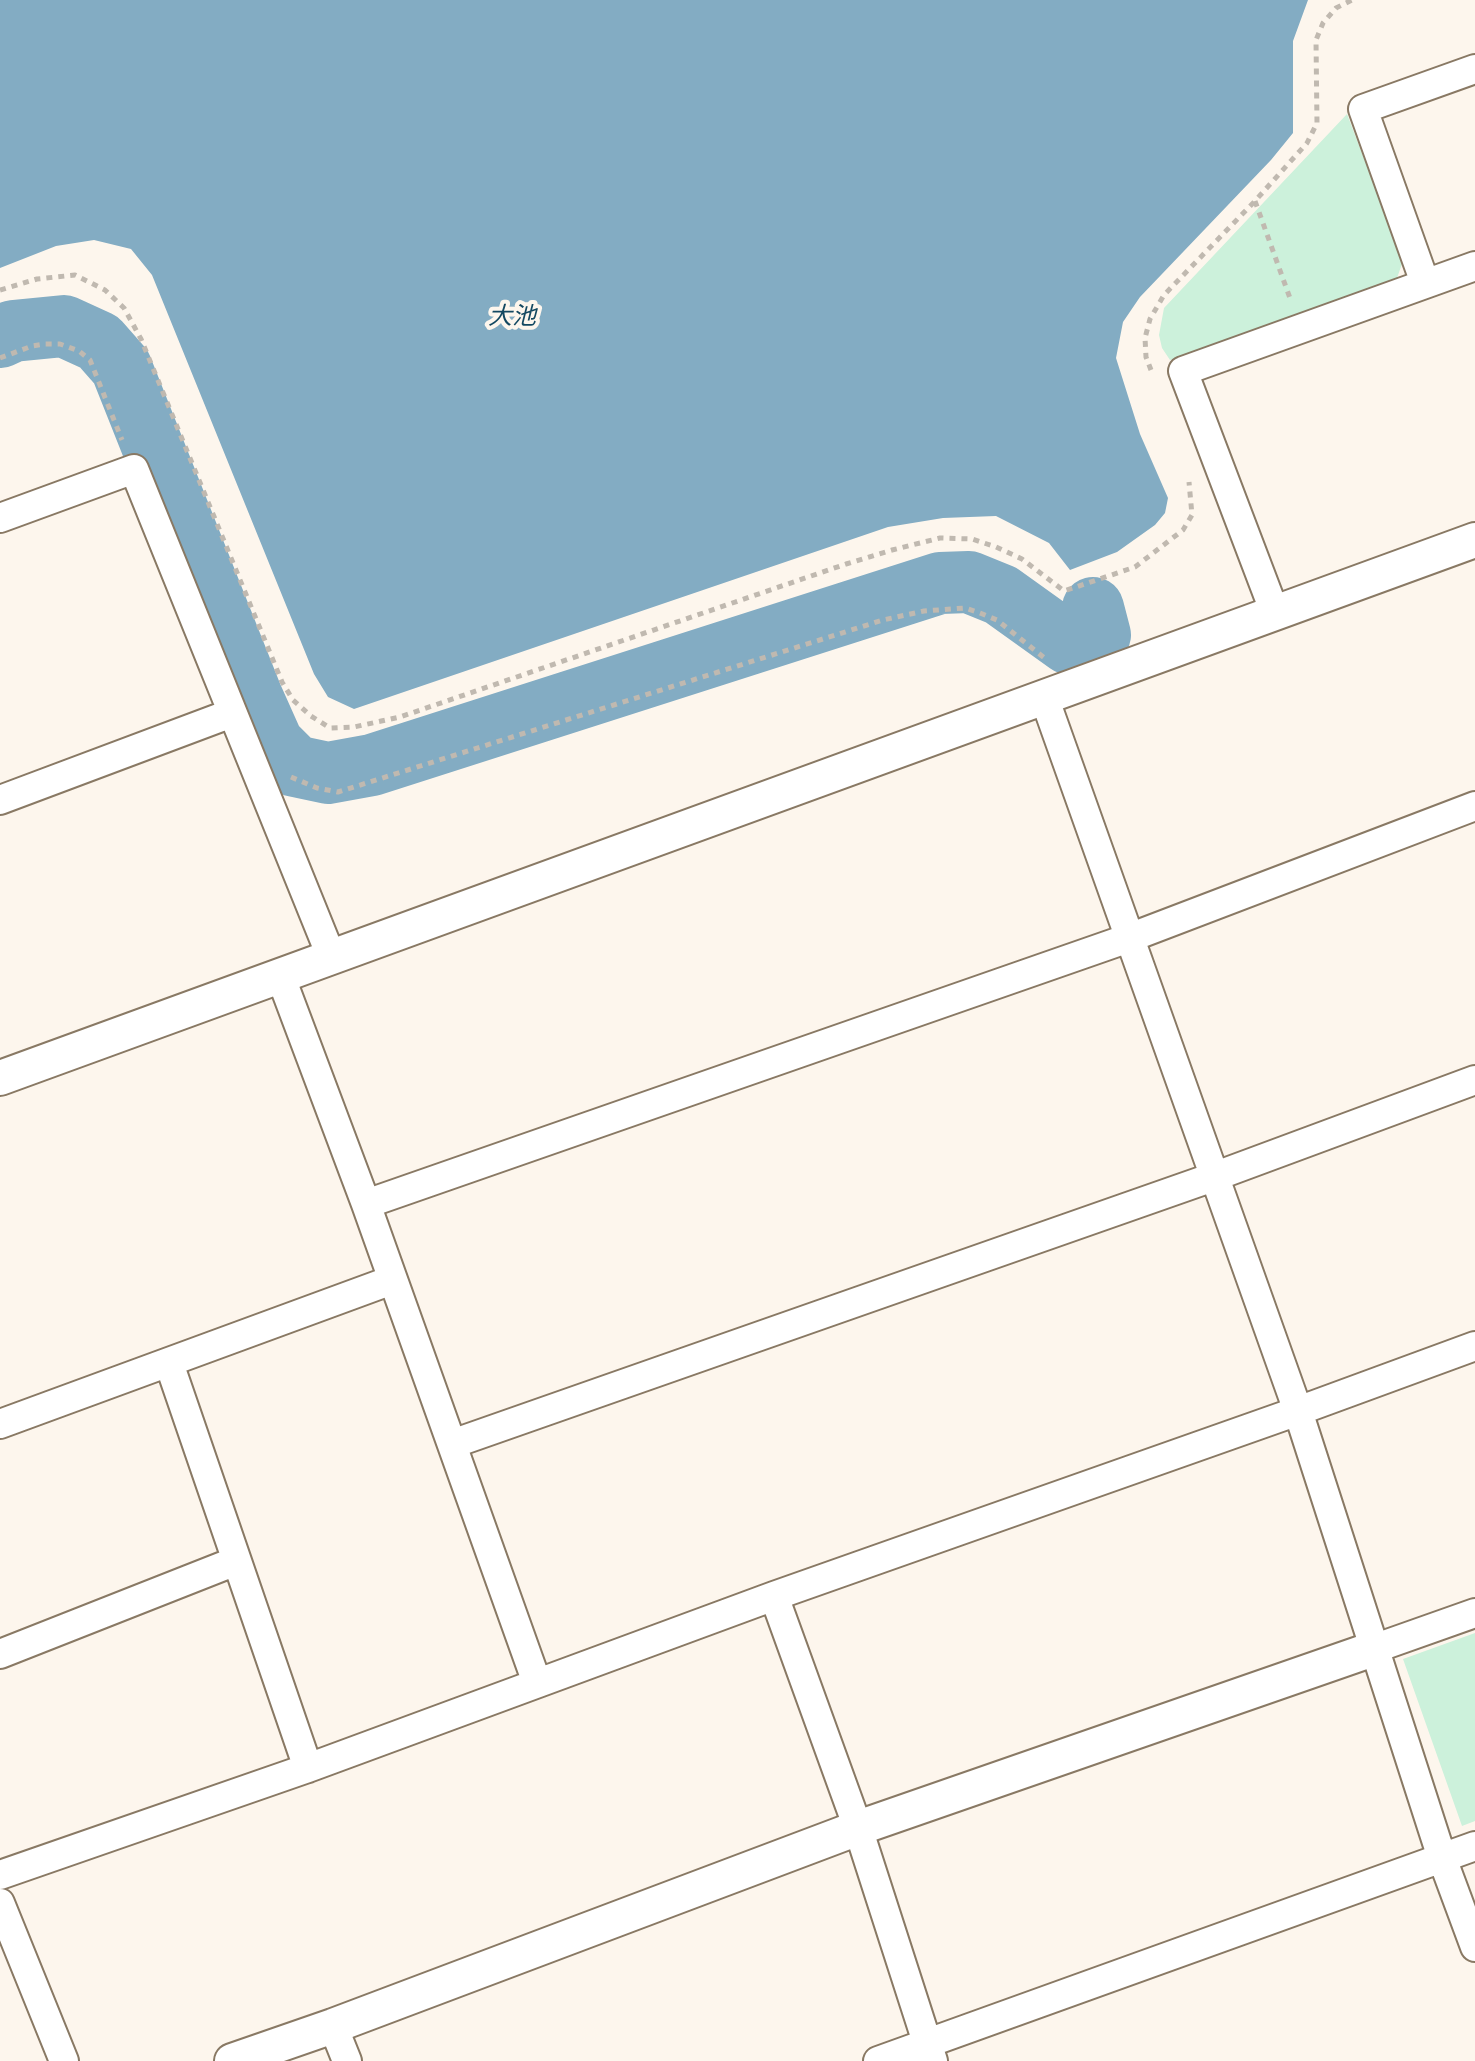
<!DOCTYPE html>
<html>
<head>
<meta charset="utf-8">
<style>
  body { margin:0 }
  canvas { display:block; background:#fdf6ed }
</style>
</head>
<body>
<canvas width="1475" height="2061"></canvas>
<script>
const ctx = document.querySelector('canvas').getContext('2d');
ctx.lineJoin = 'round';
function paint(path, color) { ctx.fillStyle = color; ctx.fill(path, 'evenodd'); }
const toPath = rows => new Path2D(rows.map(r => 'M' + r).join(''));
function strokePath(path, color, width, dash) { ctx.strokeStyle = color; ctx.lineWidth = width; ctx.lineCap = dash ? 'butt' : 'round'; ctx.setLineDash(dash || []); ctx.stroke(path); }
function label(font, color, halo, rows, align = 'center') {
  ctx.font = font + ' "IBM Plex Serif","Noto Sans JP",serif'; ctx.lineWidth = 8; ctx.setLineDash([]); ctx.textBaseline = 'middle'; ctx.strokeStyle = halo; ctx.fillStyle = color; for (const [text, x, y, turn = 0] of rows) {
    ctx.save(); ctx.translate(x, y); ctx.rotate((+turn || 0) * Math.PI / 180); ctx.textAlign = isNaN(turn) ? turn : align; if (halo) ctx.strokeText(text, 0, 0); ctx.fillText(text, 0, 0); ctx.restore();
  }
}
paint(toPath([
  [1347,114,1403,261,1397,278,1170,360,1162,348,1159,335,1164,308],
  [1475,1633,1475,1821,1462,1826,1403,1659]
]), '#ccf1db');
paint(toPath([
  [0,0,1308,0,1293,41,1293,133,1271,160,1140,297,1123,322,1116,358,1140,434,1168,498,1165,513,1155,525,1117,552,1070,570,1049,543,996,516,943,518,888,527,354,709,328,697,314,674,152,275,131,249,94,240,56,246,0,268]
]), '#83acc3');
strokePath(toPath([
  [0,337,13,331,64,326,99,342,121,367,252,697,273,744,295,766,328,773,372,765,940,583,969,582,1001,595,1068,643,1100,635,1093,608]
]), '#83acc3', 62);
const minor = toPath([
  [1425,283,1363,109,1475,69],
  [0,518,134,469,331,956],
  [1275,613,1183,371,1475,266],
  [1044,697,1298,1411,1442,1858,1475,1947],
  [0,800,232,713],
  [280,975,366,1204,537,1683],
  [366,1204,1129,938,1475,806],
  [169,1363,308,1768],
  [0,1424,392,1280],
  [452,1444,1216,1176,1475,1080],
  [774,1596,858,1828,933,2061],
  [1376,1648,1475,1613],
  [0,1654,236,1561],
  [0,1875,308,1768,774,1596,1298,1411,1475,1346],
  [0,1903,64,2061],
  [333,2026,347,2061],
  [878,2061,1475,1846]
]);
const tertiary = toPath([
  [0,1078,1475,540],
  [232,2061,333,2026,858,1828,1376,1648]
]);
strokePath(minor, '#897964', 32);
strokePath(tertiary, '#897964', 38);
strokePath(toPath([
  [1255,201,1291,301],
  [0,290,37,279,75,275,105,290,124,308,141,339,282,682,293,700,311,716,330,728,354,727,400,717,846,564,892,550,940,538,972,539,996,547,1022,559,1064,591,1135,567,1183,530,1192,515,1189,482],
  [0,358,32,346,45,344,60,344,79,351,90,360,122,440],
  [1151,370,1146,357,1145,338,1150,319,1164,295,1255,201,1307,143,1317,123,1316,40,1323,23,1336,8,1352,0],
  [291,777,317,788,338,792,883,620,924,611,965,608,980,613,997,620,1047,660]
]), '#c0b9b0', 5, [6, 6]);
strokePath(minor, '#fff', 28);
strokePath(tertiary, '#fff', 34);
label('italic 24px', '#134861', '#fdf6ed', [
  ["大池",512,317]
]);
</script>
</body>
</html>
